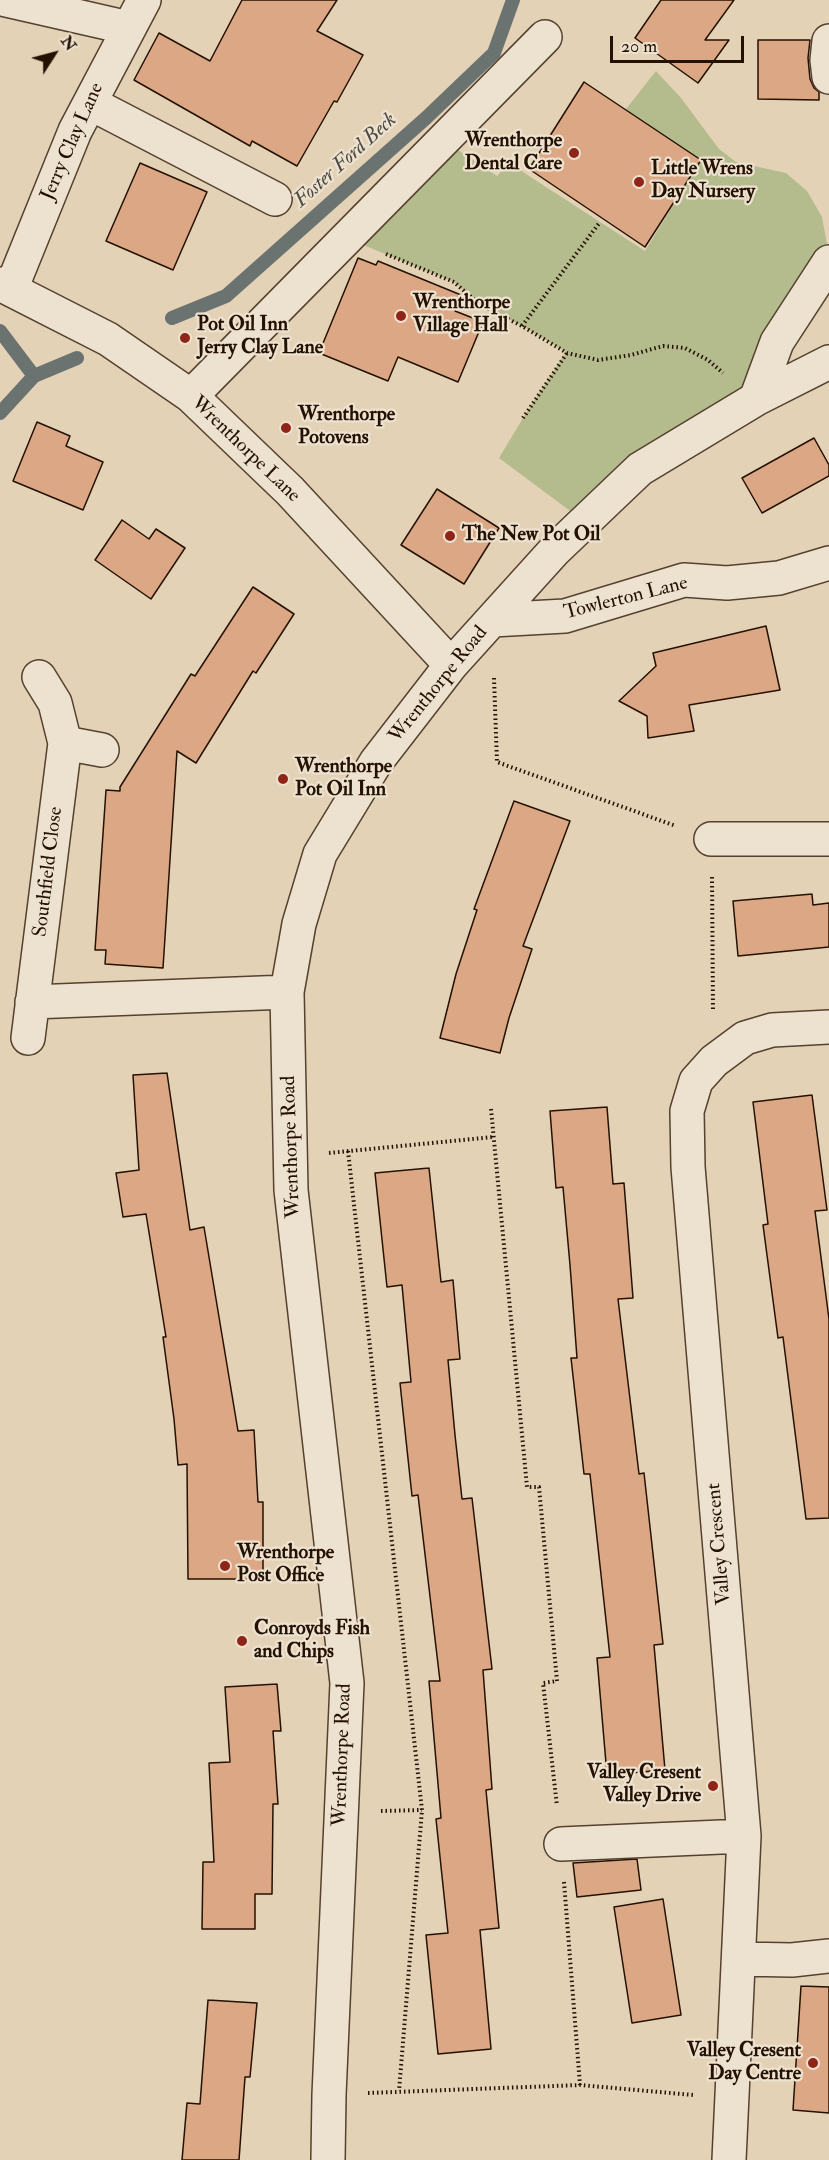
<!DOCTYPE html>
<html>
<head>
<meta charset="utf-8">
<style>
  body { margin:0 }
  #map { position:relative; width:829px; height:2160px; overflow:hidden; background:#e4d2b7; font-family:"IM FELL Double Pica",serif }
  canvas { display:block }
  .north { position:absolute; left:24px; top:24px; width:60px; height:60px; -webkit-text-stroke:4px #ede2d0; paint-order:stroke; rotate:54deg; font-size:16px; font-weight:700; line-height:24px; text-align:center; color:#241100 }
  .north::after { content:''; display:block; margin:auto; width:21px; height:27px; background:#241100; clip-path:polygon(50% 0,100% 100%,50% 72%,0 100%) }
  .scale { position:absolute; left:610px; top:36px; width:134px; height:27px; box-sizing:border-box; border:3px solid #241100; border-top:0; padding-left:8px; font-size:18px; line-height:21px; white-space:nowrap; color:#241100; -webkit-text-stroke:4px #ede2d0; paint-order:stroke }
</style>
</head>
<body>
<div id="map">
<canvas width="829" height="2160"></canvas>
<div class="north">N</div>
<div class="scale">20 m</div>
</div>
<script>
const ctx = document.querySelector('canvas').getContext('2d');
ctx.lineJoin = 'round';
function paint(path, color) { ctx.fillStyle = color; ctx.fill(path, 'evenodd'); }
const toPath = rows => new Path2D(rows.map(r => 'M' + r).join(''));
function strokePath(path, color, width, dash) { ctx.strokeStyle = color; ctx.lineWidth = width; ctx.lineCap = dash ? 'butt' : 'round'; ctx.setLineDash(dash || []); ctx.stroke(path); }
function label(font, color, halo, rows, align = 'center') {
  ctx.font = font + ' "IM FELL Double Pica",serif'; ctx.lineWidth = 4.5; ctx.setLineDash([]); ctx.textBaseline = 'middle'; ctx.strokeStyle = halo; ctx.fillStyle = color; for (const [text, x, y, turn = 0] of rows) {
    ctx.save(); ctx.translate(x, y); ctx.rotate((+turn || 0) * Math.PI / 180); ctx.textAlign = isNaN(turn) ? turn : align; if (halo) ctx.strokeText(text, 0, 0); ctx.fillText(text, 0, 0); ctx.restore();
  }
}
paint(toPath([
  [656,71,681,98,719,149,736,162,786,173,807,191,822,217,829,255,756,399,585,522,499,458,523,418,566,352,522,326,479,304,454,282,346,238,455,148,497,176,510,162,526,174,645,251,701,160,633,117,626,109]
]), '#b4bc8e');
strokePath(toPath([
  [172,318,226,296,426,118,494,53,513,0],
  [0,331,34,376],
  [0,413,34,376,77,358]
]), '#6b7370', 14);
const building = toPath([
  [242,0,337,0,317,31,363,55,337,102,334,101,297,166,252,141,250,146,134,80,159,33,210,61,242,0],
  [661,0,734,0,705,40,729,40,698,83,635,38,661,0],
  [758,40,810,40,808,58,810,79,814,88,819,92,819,100,758,99,758,40],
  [584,82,701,160,645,247,529,169,584,82],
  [140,163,207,192,173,270,106,241,140,163],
  [358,258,376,265,378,261,461,295,455,311,483,322,458,382,398,357,388,381,319,353,358,258],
  [37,422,70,436,66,446,103,462,83,510,13,481,37,422],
  [814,438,829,465,829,476,762,513,742,478,814,438],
  [437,489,499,528,464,584,401,545,437,489],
  [122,520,149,539,156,529,185,548,151,599,95,560,122,520],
  [253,587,294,614,256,673,253,671,196,763,177,751,163,968,105,964,106,950,95,950,106,790,120,791,120,787,191,674,195,676,253,587],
  [766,626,780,690,689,705,694,731,648,738,647,716,619,701,656,666,653,653,766,626],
  [514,801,570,821,523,946,532,949,509,1018,500,1053,440,1038,456,974,477,910,474,909,514,801],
  [812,894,813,905,829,903,829,947,738,956,733,901,812,894],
  [167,1073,190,1230,204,1227,238,1431,254,1430,258,1502,263,1502,263,1579,188,1579,187,1464,178,1465,174,1419,163,1337,166,1337,146,1214,123,1217,116,1173,139,1170,133,1075,167,1073],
  [812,1095,827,1210,815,1211,829,1319,829,1518,806,1519,783,1337,778,1338,763,1225,768,1224,753,1102,812,1095],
  [607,1107,613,1184,624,1183,633,1298,618,1299,639,1474,644,1473,663,1644,654,1645,665,1770,607,1775,597,1658,610,1657,590,1474,584,1474,571,1358,577,1358,570,1265,563,1187,556,1188,550,1111,607,1107],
  [429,1168,441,1282,453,1280,460,1359,448,1360,455,1435,462,1499,472,1498,492,1669,483,1670,492,1789,486,1790,499,1928,480,1930,491,2049,438,2054,426,1935,448,1933,436,1819,441,1818,429,1681,440,1681,418,1495,412,1496,406,1440,400,1383,411,1382,402,1285,387,1287,375,1173,429,1168],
  [277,1684,281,1731,273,1731,278,1804,273,1804,272,1894,255,1894,255,1929,202,1929,203,1862,214,1862,209,1763,230,1762,225,1687,277,1684],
  [637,1859,641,1890,577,1897,573,1863,637,1859],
  [663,1899,681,2015,632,2023,614,1907,663,1899],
  [801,1986,829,1987,829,2113,793,2110,801,1986],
  [208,2000,257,2003,250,2077,245,2077,239,2160,182,2160,187,2103,200,2104,208,2000]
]);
paint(building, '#dba785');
strokePath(building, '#241100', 1.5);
const minor = toPath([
  [6,0,129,28],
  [829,41,827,60,829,77],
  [90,103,275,199],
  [0,284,108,339,191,396,290,491,451,665],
  [11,289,75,131,144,0],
  [191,396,545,37],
  [756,399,777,342,829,262],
  [492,620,565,616,684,580,727,583,779,578,829,563],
  [65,743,102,750],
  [711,839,829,839],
  [32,1002,287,992],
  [28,1038,65,743,55,703,39,677],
  [561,1844,744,1836],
  [739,1959,792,1960,829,1956],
  [328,2160,329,2095,347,1683,291,1190,287,992,299,924,320,854,376,762,451,665,555,550,640,469,756,399,829,362],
  [729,2160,744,1836,688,1167,687,1111,696,1081,714,1061,745,1038,772,1030,829,1027]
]);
strokePath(minor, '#54412e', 36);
strokePath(toPath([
  [386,254,454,282,479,304,522,326,567,353,598,360,631,355,663,346,685,348,708,360,723,373],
  [522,326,600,222],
  [523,418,567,353],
  [494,678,497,762,676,826],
  [712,877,713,1011],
  [491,1109,527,1487,539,1487,557,1681,543,1683,557,1806],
  [348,1151,422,1810,399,2091],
  [329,1153,493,1137],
  [381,1811,422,1810],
  [564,1882,580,2085],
  [368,2093,580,2085,693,2095]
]), '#241100', 4, [1.5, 3]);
strokePath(minor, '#ede2d0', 33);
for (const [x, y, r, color] of [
  [574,153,6,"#8f2418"],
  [639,182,6,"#8f2418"],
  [401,316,6,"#8f2418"],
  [185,338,6,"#8f2418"],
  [286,428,6,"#8f2418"],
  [450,536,6,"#8f2418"],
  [283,779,6,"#8f2418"],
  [225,1566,6,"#8f2418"],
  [242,1641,6,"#8f2418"],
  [713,1786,6,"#8f2418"],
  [813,2063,6,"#8f2418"]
]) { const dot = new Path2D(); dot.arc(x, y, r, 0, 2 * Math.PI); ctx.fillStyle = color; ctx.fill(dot); strokePath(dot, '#ede2d0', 2); }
label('20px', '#241100', '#ede2d0', [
  ["Jerry Clay Lane",73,142,-66],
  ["Wrenthorpe Lane",245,450,44],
  ["Towlerton Lane",626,599,-14],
  ["Wrenthorpe Road",439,685,-51],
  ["Southfield Close",49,872,-83],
  ["Wrenthorpe Road",292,1147,-92],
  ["Valley Crescent",720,1544,-95],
  ["Wrenthorpe Road",343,1755,-88]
]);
label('bold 20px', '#241100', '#ede2d0', [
  ["Wrenthorpe",562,142,"right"],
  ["Dental Care",562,165,"right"],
  ["Little Wrens",651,170],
  ["Day Nursery",651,193],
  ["Wrenthorpe",413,304],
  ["Village Hall",413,327],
  ["Pot Oil Inn",197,326],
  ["Jerry Clay Lane",197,349],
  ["Wrenthorpe",298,416],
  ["Potovens",298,439],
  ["The New Pot Oil",462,536],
  ["Wrenthorpe",295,768],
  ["Pot Oil Inn",295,791],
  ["Wrenthorpe",237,1554],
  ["Post Office",237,1577],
  ["Conroyds Fish",254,1630],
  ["and Chips",254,1653],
  ["Valley Cresent",701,1774,"right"],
  ["Valley Drive",701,1797,"right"],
  ["Valley Cresent",801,2052,"right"],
  ["Day Centre",801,2075,"right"]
], 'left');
label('italic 21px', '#4e4a41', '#ede2d0', [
  ["Foster Ford Beck",346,161,-42]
]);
</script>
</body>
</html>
